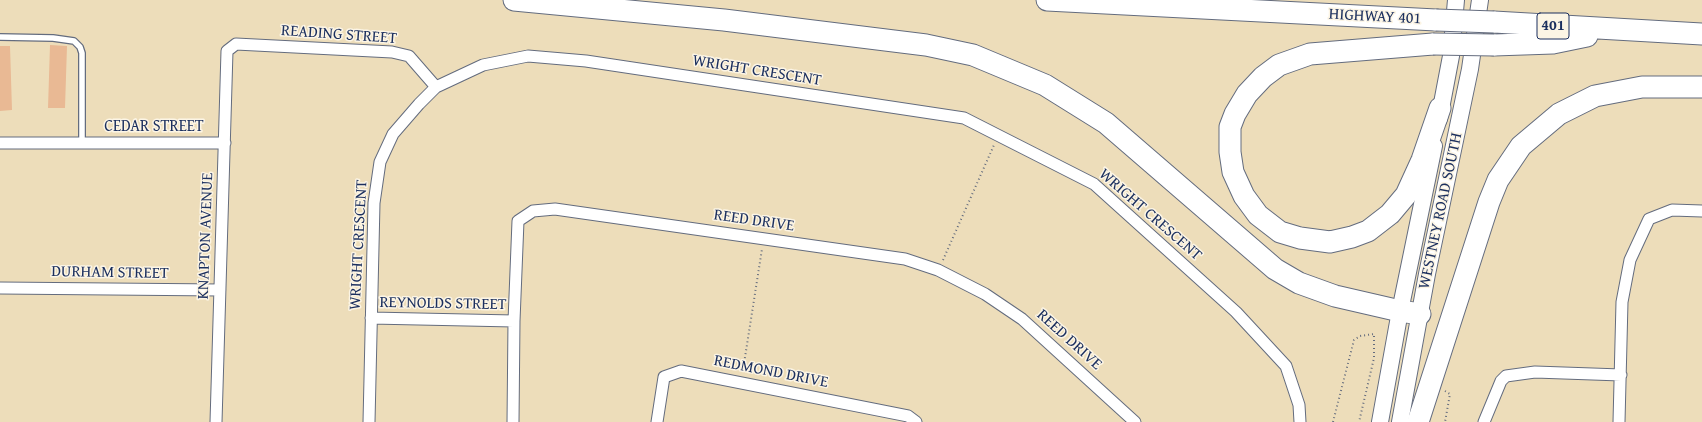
<!DOCTYPE html>
<html>
<head>
<meta charset="utf-8">
<style>
  body { margin:0 }
  canvas { display:block; background:#edddba }
</style>
</head>
<body>
<canvas width="1702" height="422"></canvas>
<script>
const ctx = document.querySelector('canvas').getContext('2d');
ctx.lineJoin = 'round';
function paint(path, color) { ctx.fillStyle = color; ctx.fill(path, 'evenodd'); }
const toPath = rows => new Path2D(rows.map(r => 'M' + r).join(''));
function strokePath(path, color, width, dash) { ctx.strokeStyle = color; ctx.lineWidth = width; ctx.lineCap = dash ? 'butt' : 'round'; ctx.setLineDash(dash || []); ctx.stroke(path); }
function label(font, color, halo, rows, align = 'center') {
  ctx.font = font + ' "Gentium Book Plus",serif'; ctx.lineWidth = 3; ctx.setLineDash([]); ctx.textBaseline = 'middle'; ctx.strokeStyle = halo; ctx.fillStyle = color; for (const [text, x, y, turn = 0] of rows) {
    ctx.save(); ctx.translate(x, y); ctx.rotate((+turn || 0) * Math.PI / 180); ctx.textAlign = isNaN(turn) ? turn : align; if (halo) ctx.strokeText(text, 0, 0); ctx.fillText(text, 0, 0); ctx.restore();
  }
}
paint(toPath([
  [50,45,67,46,65,108,48,108],
  [0,46,10,46,12,110,0,111]
]), '#e9b994');
const lane = toPath([
  [0,37,53,38,74,41,80,47,82,53,82,143]
]);
const street = toPath([
  [0,143,225,143],
  [0,288,220,290],
  [371,318,514,321],
  [216,422,227,51,236,44,392,52,409,56,436,87],
  [369,422,374,203,380,162,393,134,419,104,436,87,483,65,528,56,586,61,964,118,1094,184,1236,312,1286,366,1299,405,1300,422],
  [513,422,514,321,518,221,533,211,555,209,905,259,938,270,985,294,1022,319,1135,422],
  [657,422,664,377,681,371,908,416,916,422],
  [1484,422,1501,381,1506,376,1535,372,1621,375],
  [1619,422,1622,302,1630,260,1649,219,1672,210,1702,211]
]);
const secondary = toPath([
  [1439,119,1451,56,1456,0],
  [1380,422,1400,311,1434,146],
  [1400,422,1427,274,1470,69,1480,0]
]);
const highway = toPath([
  [514,0,724,20,926,45,973,55,1045,85,1106,123,1275,269,1299,283,1335,296,1400,311,1420,314],
  [1047,0,1436,20],
  [1494,22,1702,34],
  [1433,44,1310,54,1279,65,1263,77,1247,94,1235,114,1230,127,1230,152,1233,172,1244,196,1258,215,1280,232,1300,238,1330,242,1352,237,1368,231,1390,214,1406,195,1422,160,1440,108],
  [1494,45,1553,43,1587,36],
  [1418,422,1489,202,1498,180,1521,146,1559,114,1595,96,1642,87,1702,87]
]);
strokePath(lane, '#646c7e', 8);
strokePath(street, '#646c7e', 13);
strokePath(secondary, '#646c7e', 18);
strokePath(highway, '#646c7e', 23);
strokePath(toPath([
  [943,260,994,145],
  [743,370,762,249],
  [1445,391,1450,394,1445,422],
  [1333,422,1354,340,1360,336,1374,334,1374,358,1359,422]
]), '#646c7e', 2, [1, 3]);
strokePath(lane, '#fff', 5.5);
strokePath(street, '#fff', 11);
strokePath(secondary, '#fff', 16);
strokePath(highway, '#fff', 21);
const highwayBridge = toPath([
  [1436,20,1494,22],
  [1433,44,1494,45]
]);
strokePath(highwayBridge, '#646c7e', 23, []);
strokePath(highwayBridge, '#fff', 21);
for (const [x, y, w] of [
  [1553,26,32]
]) { const box = new Path2D(); box.roundRect(x - w / 2, y - 13, w, 26, 3); ctx.fillStyle = '#fcf5e5'; ctx.fill(box); strokePath(box, '#1b2f5e', 1); }
label('bold 15px', '#1b2f5e', null, [
  ["401",1553,26]
]);
label('16px', '#1b2f5e', '#fcf5e5', [
  ["HIGHWAY 401",1375,17,3],
  ["READING STREET",339,35,4],
  ["WRIGHT CRESCENT",757,71,9],
  ["CEDAR STREET",154,127],
  ["WESTNEY ROAD SOUTH",1441,211,-78],
  ["WRIGHT CRESCENT",1150,215,41],
  ["REED DRIVE",754,221,8],
  ["KNAPTON AVENUE",206,236,-88],
  ["WRIGHT CRESCENT",359,245,-87],
  ["DURHAM STREET",110,273,1],
  ["REYNOLDS STREET",443,304,1],
  ["REED DRIVE",1069,340,42],
  ["REDMOND DRIVE",771,372,11]
]);
</script>
</body>
</html>
